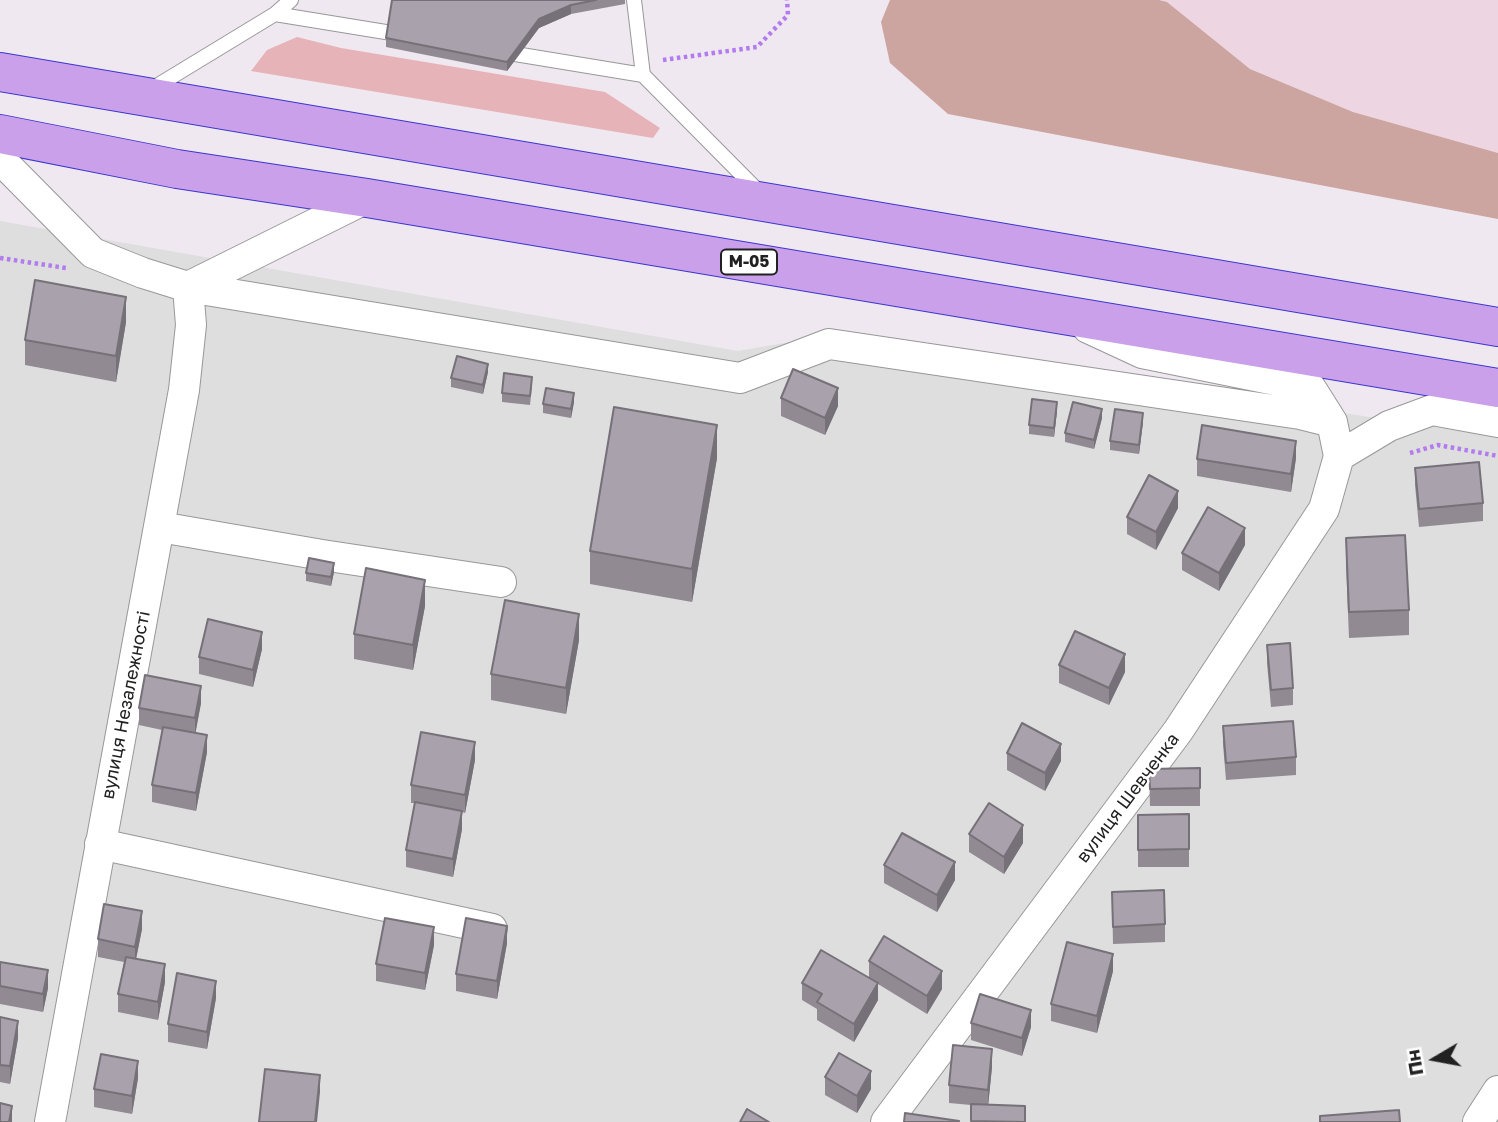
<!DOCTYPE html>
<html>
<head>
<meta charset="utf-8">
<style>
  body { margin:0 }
  #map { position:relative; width:1498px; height:1122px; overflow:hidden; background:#f0e8f0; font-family:"Golos Text",sans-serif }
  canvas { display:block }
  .north { position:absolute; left:1400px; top:1024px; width:70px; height:70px; -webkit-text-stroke:5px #fff; paint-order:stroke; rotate:260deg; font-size:19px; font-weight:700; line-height:28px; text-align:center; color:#212121 }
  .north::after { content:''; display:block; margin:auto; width:24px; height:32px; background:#212121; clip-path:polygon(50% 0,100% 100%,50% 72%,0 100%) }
</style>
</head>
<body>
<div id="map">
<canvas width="1498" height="1122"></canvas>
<div class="north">Пн</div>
</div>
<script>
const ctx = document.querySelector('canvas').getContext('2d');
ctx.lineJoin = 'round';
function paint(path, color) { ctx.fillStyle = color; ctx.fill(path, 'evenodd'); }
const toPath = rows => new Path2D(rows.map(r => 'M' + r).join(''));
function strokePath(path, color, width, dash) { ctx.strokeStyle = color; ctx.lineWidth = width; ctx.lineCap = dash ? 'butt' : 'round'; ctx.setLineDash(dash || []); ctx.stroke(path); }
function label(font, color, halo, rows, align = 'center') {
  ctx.font = font + ' "Golos Text",sans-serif'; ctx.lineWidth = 5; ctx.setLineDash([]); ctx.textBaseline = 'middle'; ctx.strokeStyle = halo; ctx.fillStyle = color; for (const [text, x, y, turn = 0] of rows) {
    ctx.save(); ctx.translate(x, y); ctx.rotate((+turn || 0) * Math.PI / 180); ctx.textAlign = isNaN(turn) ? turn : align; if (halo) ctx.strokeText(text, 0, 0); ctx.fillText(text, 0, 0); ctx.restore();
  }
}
paint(toPath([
  [0,221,738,351,836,334,1498,437,1498,1122,0,1122]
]), '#dedede');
paint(toPath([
  [1159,0,1498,0,1498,153,1353,112,1250,69,1167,2]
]), '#edd5e2');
paint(toPath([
  [297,37,341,48,605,92,660,128,653,138,251,71,267,50]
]), '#e5b3b8');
paint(toPath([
  [890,0,1159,0,1167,2,1250,69,1353,112,1498,153,1498,219,948,114,890,63,881,22]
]), '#cca4a0');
const service = toPath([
  [634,0,643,75],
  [275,14,291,0],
  [503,52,643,75,758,191],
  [150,90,275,14,404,35]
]);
const minor = toPath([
  [0,159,93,253,143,273,188,287,367,198],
  [1339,456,1389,426,1432,410,1498,422],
  [160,527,322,555,501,582],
  [100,844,492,929],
  [50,1122,184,390,191,325,188,287,740,378,829,344,1300,414,1332,422],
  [886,1122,1178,731,1324,509,1339,456,1332,422,1310,387,1142,353,1088,328],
  [1478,1122,1498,1091]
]);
const trunk = toPath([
  [0,72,1498,327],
  [0,134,177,169,367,198,1498,388]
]);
strokePath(service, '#989898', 16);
strokePath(minor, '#989898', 32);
strokePath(trunk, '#3c36cd', 40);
strokePath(toPath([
  [663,60,757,47,788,15,787,0],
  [0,258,66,268],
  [1410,453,1438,445,1498,456]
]), '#b27bee', 4.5, [3.5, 3.5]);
strokePath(service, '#fff', 14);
strokePath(minor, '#fff', 30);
strokePath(trunk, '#caa0ea', 38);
paint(toPath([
  [392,0,625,0,625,4,571,14,539,28,507,71,386,47,386,38],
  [126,322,116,382,25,365,25,340],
  [488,372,483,394,451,387,451,378],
  [532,386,530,405,502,402,502,393],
  [781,398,838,406,825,435,781,416],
  [574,402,571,418,543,413,543,404],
  [1057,411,1054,437,1029,434,1029,425],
  [1102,418,1094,449,1065,442,1065,433],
  [1143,422,1139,454,1110,450,1110,441],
  [717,458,692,602,590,584,590,551],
  [1296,458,1291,492,1197,476,1197,459],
  [1415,468,1483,503,1483,521,1419,527,1415,485],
  [1178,508,1156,550,1127,534,1127,517],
  [1346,538,1409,610,1409,635,1349,638,1346,564],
  [1245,545,1219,591,1182,570,1182,553],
  [334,572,331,586,306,581,306,573],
  [425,606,413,670,354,659,354,634],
  [579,640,566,714,491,700,491,674],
  [1267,645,1293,688,1293,705,1271,707,1267,663],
  [262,649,253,687,199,674,199,657],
  [1059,665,1125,672,1109,705,1059,683],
  [201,703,195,733,207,752,196,811,152,802,152,785,162,730,139,725,139,708],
  [1223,726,1296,757,1296,775,1226,780,1223,744],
  [1007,753,1061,761,1045,791,1007,770],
  [475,760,465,813,462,812,462,829,453,877,406,867,406,850,415,803,411,803,411,785],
  [1200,768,1200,806,1150,806,1149,769],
  [1138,815,1189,849,1189,867,1138,867],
  [969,834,1023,843,1004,874,969,852],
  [884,865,955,880,937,912,884,883],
  [1112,892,1165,924,1165,942,1113,944],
  [142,929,136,959,165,982,158,1020,118,1012,118,994,124,962,98,957,98,939],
  [507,943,497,999,456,991,456,974],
  [434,945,425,990,376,981,376,964],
  [869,961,942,989,927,1014,878,984,878,1000,854,1042,817,1020,817,1009,802,1000,802,983,869,978],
  [0,962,48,988,43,1012,0,1004],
  [1113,971,1097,1033,1051,1021,1051,1004],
  [216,998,207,1049,168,1042,168,1024],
  [0,1017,18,1038,10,1084,0,1082],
  [971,1023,1031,1027,1022,1056,971,1040],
  [992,1067,988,1105,1025,1122,971,1122,971,1105,949,1103,949,1085],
  [825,1077,871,1089,857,1113,825,1095],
  [138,1078,132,1114,94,1107,94,1089]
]), '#918a93');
paint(toPath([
  [571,5,571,14,539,28,507,71,507,62,539,19],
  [126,297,126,322,116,382,116,356],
  [488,364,488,372,483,394,483,385],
  [838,388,838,406,825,435,825,418],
  [574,393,574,402,571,418,571,409],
  [1057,402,1057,411,1054,437,1054,428],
  [1102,409,1102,418,1094,449,1094,440],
  [1143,413,1143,422,1139,454,1139,445],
  [717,425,717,458,692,602,692,569],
  [1296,441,1296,458,1291,492,1291,474],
  [1178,491,1178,508,1156,550,1156,532],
  [1245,528,1245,545,1219,591,1219,573],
  [334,563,334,572,331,586,331,577],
  [425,580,425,606,413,670,413,645],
  [579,614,579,640,566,714,566,688],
  [262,632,262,649,253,687,253,670],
  [1125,654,1125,672,1109,705,1109,688],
  [201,686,201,703,195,736,195,718],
  [207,735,207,752,196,811,196,793],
  [475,742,475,760,465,813,465,795],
  [1061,744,1061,761,1045,791,1045,773],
  [462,811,462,829,453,877,453,859],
  [1023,825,1023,843,1004,874,1004,857],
  [955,862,955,880,937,912,937,895],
  [142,911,142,929,135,964,135,947],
  [507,926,507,943,497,999,497,981],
  [434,927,434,945,425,990,425,973],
  [1113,954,1113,971,1097,1033,1097,1016],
  [165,964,165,982,158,1020,158,1002],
  [48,970,48,988,43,1012,43,994],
  [942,971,942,989,927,1014,927,996],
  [216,981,216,998,207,1049,207,1032],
  [878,983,878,1000,854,1042,854,1024],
  [1031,1010,1031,1027,1022,1056,1022,1038],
  [18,1021,18,1038,10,1084,10,1066],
  [992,1049,992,1067,988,1107,988,1090],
  [138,1061,138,1078,132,1114,132,1096],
  [871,1071,871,1089,857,1113,857,1096],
  [320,1075,320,1092,317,1122,315,1122],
  [12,1106,12,1122,9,1122]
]), '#767178');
const building = toPath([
  [392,0,596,0,571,5,539,19,507,62,386,38,392,0],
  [35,280,126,297,116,356,25,340,35,280],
  [457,356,488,364,483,385,451,378,457,356],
  [793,369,838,388,825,418,781,398,793,369],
  [504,373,532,377,530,396,502,393,504,373],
  [546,388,574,393,571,409,543,404,546,388],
  [1032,399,1057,402,1054,428,1029,425,1032,399],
  [1073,402,1102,409,1094,440,1065,433,1073,402],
  [614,407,717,425,692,569,590,551,614,407],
  [1115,409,1143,413,1139,445,1110,441,1115,409],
  [1202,425,1296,441,1291,474,1197,459,1202,425],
  [1479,462,1483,503,1419,509,1415,468,1479,462],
  [1149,475,1178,491,1156,532,1127,517,1149,475],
  [1208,507,1245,528,1219,573,1182,553,1208,507],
  [1405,535,1409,610,1349,612,1346,538,1405,535],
  [309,558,334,563,331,577,306,573,309,558],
  [366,568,425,580,413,645,354,634,366,568],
  [505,600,579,614,566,688,491,674,505,600],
  [208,619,262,632,253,670,199,657,208,619],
  [1075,631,1125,654,1109,688,1059,665,1075,631],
  [1290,643,1293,688,1271,690,1267,645,1290,643],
  [145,675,201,686,195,718,139,708,145,675],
  [1293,721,1296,757,1226,763,1223,726,1293,721],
  [1022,723,1061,744,1045,773,1007,753,1022,723],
  [163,727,207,735,196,793,152,785,163,727],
  [421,732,475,742,465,795,411,785,421,732],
  [1200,768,1200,788,1150,789,1149,769,1200,768],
  [415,802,462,811,453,859,406,850,415,802],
  [989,803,1023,825,1004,857,969,834,989,803],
  [1189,814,1189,849,1138,850,1138,815,1189,814],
  [902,833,955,862,937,895,884,865,902,833],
  [1164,890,1165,924,1113,927,1112,892,1164,890],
  [104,904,142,911,135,947,98,939,104,904],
  [385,918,434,927,425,973,376,964,385,918],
  [466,918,507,926,497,981,456,974,466,918],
  [884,936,942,971,927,996,869,961,884,936],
  [1067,942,1113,954,1097,1016,1051,1004,1067,942],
  [821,950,878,983,854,1024,817,1002,822,994,802,983,821,950],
  [126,957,165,964,158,1002,118,994,126,957],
  [0,962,48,970,43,994,0,986,0,962],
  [177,973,216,981,207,1032,168,1024,177,973],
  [980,994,1031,1010,1022,1038,971,1023,980,994],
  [0,1017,18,1021,10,1066,0,1065,0,1017],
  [953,1045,992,1049,988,1090,949,1085,953,1045],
  [839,1053,871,1071,857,1096,825,1077,839,1053],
  [101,1054,138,1061,132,1096,94,1089,101,1054],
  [265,1069,320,1075,315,1122,259,1122,265,1069],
  [0,1103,12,1106,9,1122,0,1122,0,1103],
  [971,1104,1025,1106,1025,1122,971,1121,971,1104],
  [747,1109,769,1122,740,1122,747,1109],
  [1399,1110,1400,1122,1320,1122,1320,1116,1399,1110],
  [905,1113,959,1121,959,1122,904,1122,905,1113]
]);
paint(building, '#a9a1ab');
strokePath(building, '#767178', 2);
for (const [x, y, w] of [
  [749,262,56]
]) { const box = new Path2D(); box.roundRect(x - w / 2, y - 12.5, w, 25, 5); ctx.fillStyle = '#fff'; ctx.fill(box); strokePath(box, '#212121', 2); }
label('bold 16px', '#212121', null, [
  ["М-05",749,262]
]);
label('18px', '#212121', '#fff', [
  ["вулиця Незалежності",126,705,-79],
  ["вулиця Шевченка",1128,798,-53]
]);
</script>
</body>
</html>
